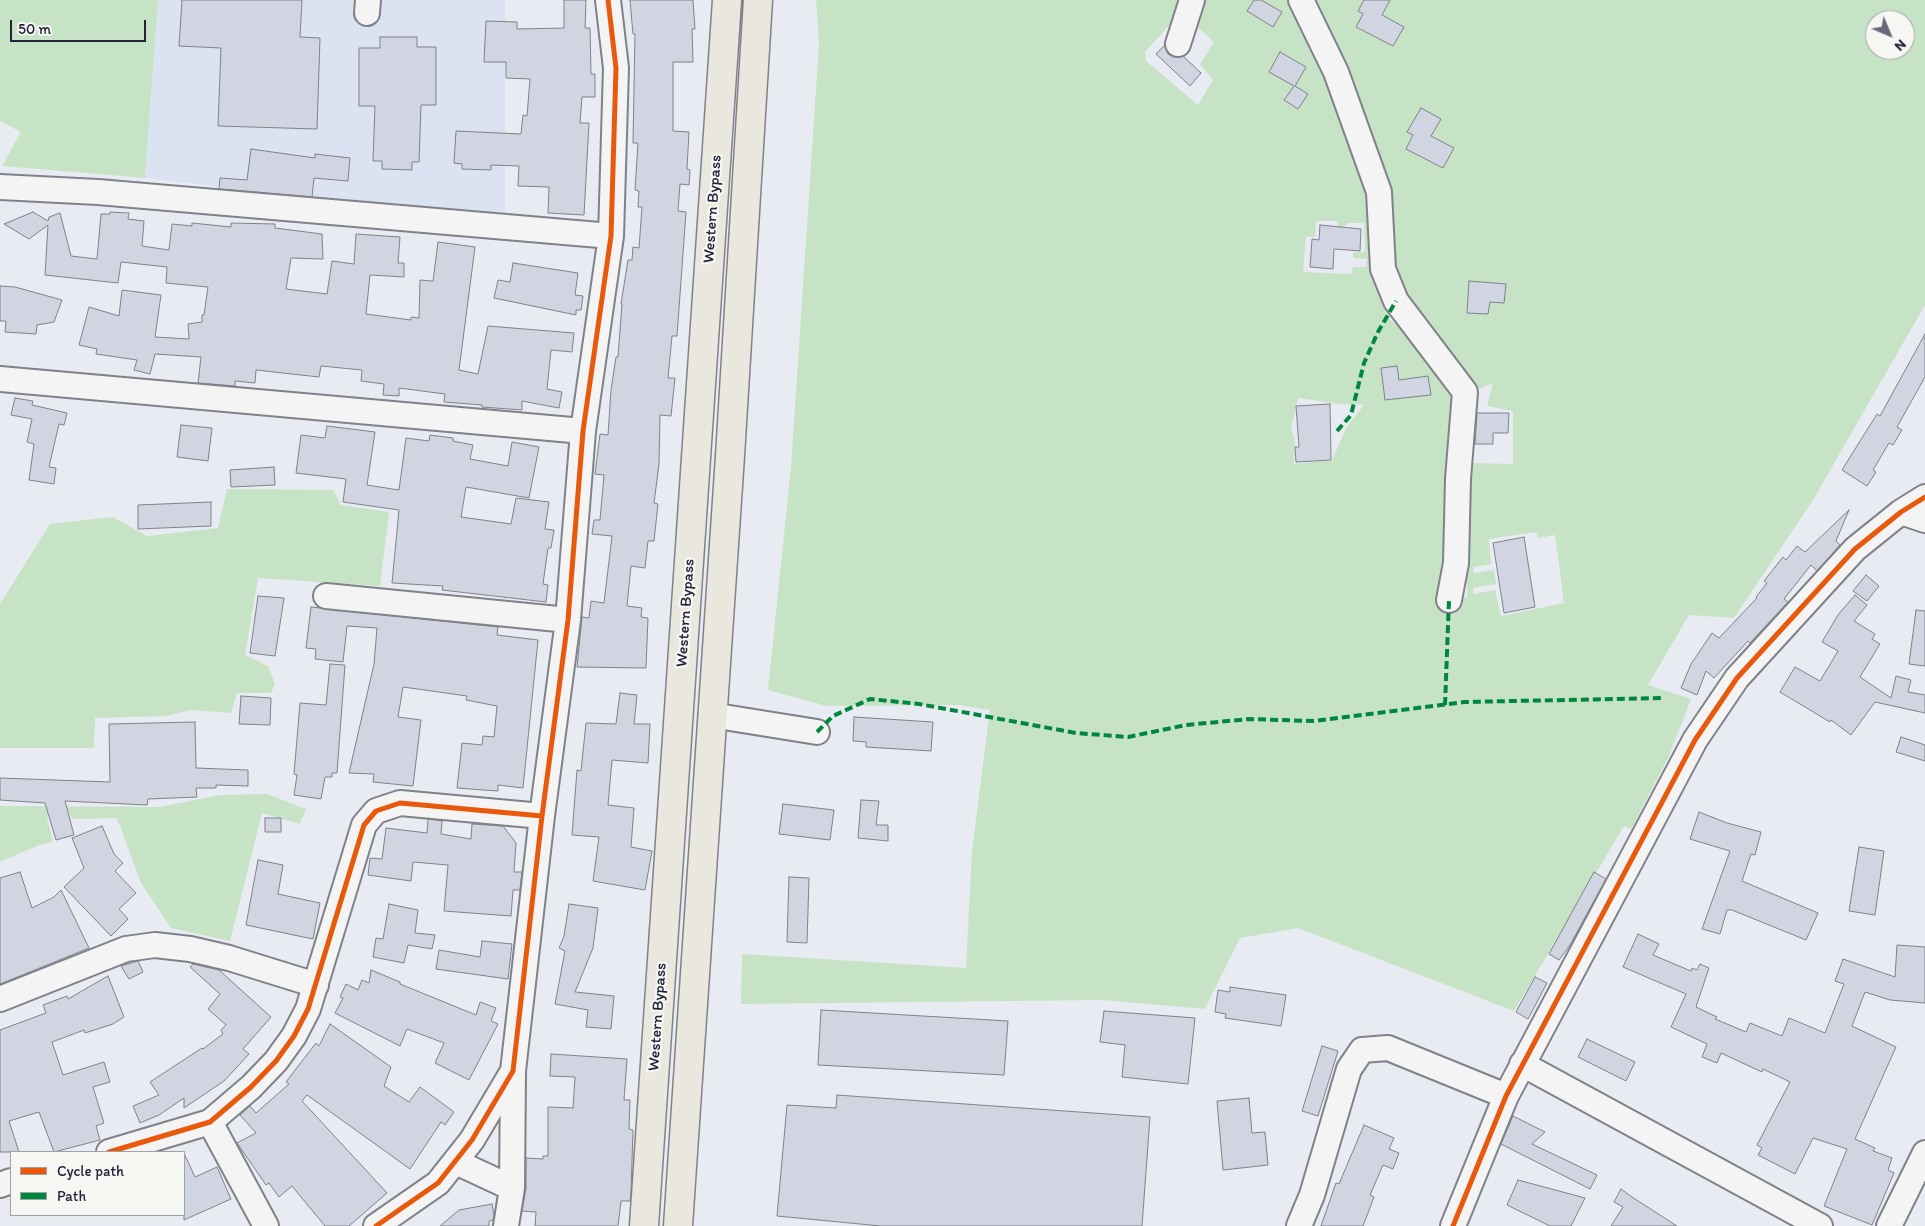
<!DOCTYPE html>
<html>
<head>
<meta charset="utf-8">
<style>
  body { margin:0 }
  #map { position:relative; width:1925px; height:1226px; overflow:hidden; background:#e8ebf2; font-family:Itim,sans-serif }
  canvas { display:block }
  .legend { position:absolute; left:10px; top:1151px; width:175px; height:65px; box-sizing:border-box; background:#f6f6f2; border:1px solid #a1a1a9; margin:0; padding:6px 9px; list-style:none; font-size:15px; color:#22223b }
  .legend li { display:flex; align-items:center; gap:10px; height:25px }
  .legend b { width:25px; border:1px solid #a1a1a9 }
  .north { position:absolute; left:1865px; top:10px; width:50px; height:50px; box-sizing:border-box; background:#f6f6f2; border:1px solid #a1a1a9; border-radius:50%; rotate:135deg; font-size:14px; font-weight:700; line-height:20px; text-align:center; color:#22223b }
  .north::after { content:''; display:block; margin:auto; width:18px; height:22px; background:#67687b; clip-path:polygon(50% 0,100% 100%,50% 72%,0 100%) }
  .scale { position:absolute; left:10px; top:20px; width:136px; height:22px; box-sizing:border-box; border:2px solid #22223b; border-top:0; padding-left:6px; font-size:15px; line-height:18px; white-space:nowrap; color:#22223b; -webkit-text-stroke:4px #f6f6f2; paint-order:stroke }
</style>
</head>
<body>
<div id="map">
<canvas width="1925" height="1226"></canvas>
<ul class="legend">
<li><b style="height:6px;background:#e8590c"></b>Cycle path</li>
<li><b style="height:6px;background:#00873e"></b>Path</li>
</ul>
<div class="north">N</div>
<div class="scale">50 m</div>
</div>
<script>
const ctx = document.querySelector('canvas').getContext('2d');
ctx.lineJoin = 'round';
function paint(path, color) { ctx.fillStyle = color; ctx.fill(path, 'evenodd'); }
const toPath = rows => new Path2D(rows.map(r => 'M' + r).join(''));
function strokePath(path, color, width, dash) { ctx.strokeStyle = color; ctx.lineWidth = width; ctx.lineCap = dash ? 'butt' : 'round'; ctx.setLineDash(dash || []); ctx.stroke(path); }
function label(font, color, halo, rows, align = 'center') {
  ctx.font = font + ' Itim,sans-serif'; ctx.lineWidth = 4.5; ctx.setLineDash([]); ctx.textBaseline = 'middle'; ctx.strokeStyle = halo; ctx.fillStyle = color; for (const [text, x, y, turn = 0] of rows) {
    ctx.save(); ctx.translate(x, y); ctx.rotate((+turn || 0) * Math.PI / 180); ctx.textAlign = isNaN(turn) ? turn : align; if (halo) ctx.strokeText(text, 0, 0); ctx.fillText(text, 0, 0); ctx.restore();
  }
}
paint(toPath([
  [158,0,505,0,505,221,145,178]
]), '#dbe2f1');
paint(toPath([
  [0,0,158,0,145,178,2,166,21,132,0,121],
  [816,0,1294,0,1373,193,1378,275,1390,320,1407,331,1450,382,1454,401,1442,599,1467,597,1468,463,1513,464,1513,411,1487,406,1493,383,1474,391,1415,318,1394,278,1347,76,1315,0,1925,0,1925,305,1813,500,1734,618,1689,615,1648,685,1691,699,1669,756,1631,829,1624,826,1514,1011,1298,928,1240,938,1205,1009,1103,1000,741,1004,742,954,966,968,972,850,990,710,959,705,827,706,768,690,791,467,819,44],
  [1181,12,1214,42,1200,64,1213,80,1198,105,1146,61,1145,52],
  [1875,20,1905,20,1905,50,1875,50],
  [1316,221,1338,221,1337,229,1341,230,1348,223,1364,223,1365,252,1353,253,1353,258,1367,259,1366,267,1353,267,1351,274,1303,272,1306,236,1315,237],
  [1298,398,1339,404,1364,405,1346,428,1332,460,1294,464,1295,439,1291,429],
  [1536,532,1538,538,1555,535,1564,603,1501,616,1495,590,1473,594,1473,588,1496,584,1494,570,1474,573,1473,567,1491,564,1489,539],
  [227,489,333,490,341,505,389,512,380,586,258,578,245,655,268,666,275,684,271,693,237,693,231,713,191,710,166,716,95,718,94,748,0,748,0,604,50,524,113,517,147,536,218,528],
  [267,794,306,809,300,824,262,813,230,941,171,928,141,883,117,818,72,819,68,811,47,817,53,842,39,845,0,862,0,806,160,807,220,795]
]), '#c6e4c5');
const building = toPath([
  [182,0,302,0,300,37,320,38,317,129,218,126,221,48,179,46,182,0],
  [564,0,586,0,585,28,590,28,591,74,595,74,595,97,582,97,580,123,589,123,584,215,548,213,549,187,518,186,519,166,491,165,491,170,462,169,462,164,454,163,456,131,521,134,523,115,527,116,530,79,506,78,506,62,484,62,486,21,517,22,517,29,564,28,564,0],
  [630,0,693,0,695,29,692,29,693,62,673,62,673,131,689,132,687,169,690,170,689,185,680,184,678,211,686,212,677,336,672,336,668,378,675,378,671,416,660,415,659,464,654,503,658,504,654,541,648,541,645,568,631,566,627,606,642,608,641,617,648,618,646,668,577,667,582,617,589,618,591,601,604,603,612,536,592,534,594,520,600,520,604,475,595,474,600,434,608,435,611,390,616,357,618,357,622,304,621,304,628,260,632,260,633,247,639,248,642,207,638,207,639,191,635,190,638,143,633,143,635,34,633,34,630,0],
  [1254,0,1261,0,1282,12,1273,27,1247,11,1254,0],
  [1364,0,1390,0,1382,15,1404,27,1393,46,1356,27,1363,14,1358,11,1364,0],
  [380,37,417,37,417,47,436,47,436,105,421,105,419,162,412,162,412,170,382,169,382,161,373,161,375,106,359,106,359,48,380,48,380,37],
  [1165,45,1168,54,1174,57,1183,56,1201,73,1190,86,1156,54,1165,45],
  [1280,52,1306,67,1295,86,1308,94,1298,109,1284,100,1294,86,1269,72,1280,52],
  [1421,108,1441,119,1431,136,1454,148,1443,168,1406,149,1413,135,1407,132,1421,108],
  [251,149,315,158,315,154,350,158,348,181,314,178,312,197,219,189,220,178,247,180,251,149],
  [33,212,48,221,49,217,60,213,71,256,97,259,101,214,110,214,110,212,129,213,128,219,144,221,142,246,169,250,172,224,192,226,192,223,231,227,231,223,275,224,275,228,322,234,323,259,291,258,286,289,327,294,332,261,354,264,356,234,400,237,398,263,404,263,404,277,370,275,366,314,411,320,411,317,419,318,420,280,433,281,438,242,475,247,459,370,478,374,488,326,574,333,572,352,551,350,547,389,562,392,559,408,522,401,522,410,482,407,482,405,444,402,445,394,399,388,399,396,383,395,384,384,361,381,362,370,321,366,319,377,256,370,255,383,235,381,235,386,198,383,201,357,155,354,150,374,134,370,137,360,96,354,97,349,79,345,89,307,119,316,122,290,161,295,155,337,189,339,188,324,202,322,202,315,204,315,208,287,166,283,167,267,121,262,118,283,45,275,48,225,29,239,4,224,33,212],
  [1320,225,1361,229,1360,251,1334,249,1333,269,1310,267,1312,239,1319,240,1320,225],
  [513,263,578,273,575,295,583,296,581,310,576,310,576,315,494,298,498,280,510,282,513,263],
  [1469,281,1506,284,1504,303,1490,302,1488,314,1467,313,1469,281],
  [0,286,15,287,62,300,54,322,37,325,36,334,5,332,6,321,0,321,0,286],
  [1925,334,1925,377,1897,427,1902,430,1893,445,1889,443,1873,470,1876,472,1867,486,1842,470,1877,414,1880,416,1925,334],
  [1397,366,1399,380,1428,376,1431,395,1385,400,1381,368,1397,366],
  [15,398,33,401,32,405,67,413,64,425,59,424,49,467,56,468,54,484,29,480,34,444,27,442,32,419,11,415,15,398],
  [1330,404,1331,460,1296,462,1295,447,1299,447,1296,406,1330,404],
  [1477,413,1509,413,1508,433,1493,433,1493,444,1475,444,1477,413],
  [181,425,212,428,208,461,177,457,181,425],
  [327,426,375,432,367,485,399,490,406,438,429,441,430,435,453,438,453,441,473,445,470,459,508,466,512,442,539,447,529,498,466,487,461,517,511,524,516,498,549,502,545,529,554,530,551,548,548,548,543,584,548,585,546,602,442,590,443,586,392,583,399,510,343,502,346,479,296,473,301,435,325,438,327,426],
  [274,467,275,485,231,487,230,470,274,467],
  [211,502,211,526,138,529,138,505,211,502],
  [1849,510,1836,541,1840,545,1817,571,1811,565,1784,599,1788,602,1750,643,1748,641,1714,678,1706,671,1697,695,1681,688,1691,664,1712,633,1719,638,1757,598,1756,597,1767,583,1764,581,1783,557,1786,560,1797,546,1805,552,1849,510],
  [1524,537,1535,607,1504,613,1493,543,1524,537],
  [1866,575,1879,586,1867,601,1853,591,1866,575],
  [1855,595,1867,605,1854,621,1875,634,1872,639,1880,644,1860,677,1891,698,1896,676,1911,680,1908,692,1925,695,1925,713,1875,702,1851,735,1831,720,1830,722,1780,692,1795,667,1820,681,1838,651,1822,642,1838,615,1855,595],
  [258,596,284,598,275,656,250,653,258,596],
  [311,607,498,627,497,635,538,640,523,788,498,785,498,791,457,788,462,743,482,745,483,736,494,737,497,706,466,700,467,696,403,687,398,717,421,720,413,786,373,782,374,774,349,773,374,664,377,628,347,626,343,662,315,659,316,649,306,648,311,607],
  [1916,610,1925,611,1925,666,1909,664,1916,610],
  [330,664,345,665,337,773,332,773,332,777,325,777,321,799,294,795,297,775,294,774,300,703,326,705,330,664],
  [620,693,637,695,634,724,650,724,648,763,612,760,608,805,634,808,631,847,652,851,645,890,593,881,599,837,572,835,577,770,581,771,586,723,616,724,620,693],
  [241,696,271,698,270,725,239,724,241,696],
  [854,717,933,722,931,751,866,747,866,742,853,741,854,717],
  [195,722,196,768,248,770,248,786,216,785,216,788,196,788,197,797,148,799,147,805,65,801,74,835,56,840,45,803,0,800,0,778,110,782,109,724,195,722],
  [1901,737,1925,745,1925,761,1896,752,1901,737],
  [861,800,879,801,876,825,888,825,888,841,858,838,861,800],
  [783,804,834,810,830,840,779,834,783,804],
  [1699,812,1727,823,1761,832,1755,855,1751,854,1742,881,1818,913,1806,940,1732,910,1727,910,1720,934,1702,929,1730,851,1690,839,1699,812],
  [265,818,281,818,281,832,265,832,265,818],
  [428,819,442,821,441,834,471,839,472,824,503,826,516,843,514,872,522,872,520,890,513,890,511,916,444,911,448,865,413,862,411,881,368,875,370,858,382,859,386,828,427,833,428,819],
  [102,826,114,854,123,863,115,871,136,893,119,909,128,919,111,936,64,887,84,868,72,838,102,826],
  [1859,847,1884,851,1875,915,1849,911,1859,847],
  [258,860,283,865,278,894,320,903,313,939,246,925,258,860],
  [20,872,32,908,54,897,61,890,89,948,0,984,0,878,20,872],
  [1594,872,1606,879,1570,945,1559,960,1549,954,1594,872],
  [789,877,809,878,807,943,787,942,789,877],
  [389,904,418,910,415,933,435,935,432,949,408,945,404,963,373,957,376,938,383,939,389,904],
  [569,904,598,908,593,948,575,992,614,996,611,1029,586,1027,588,1010,555,1004,565,951,559,948,564,936,569,904],
  [1638,934,1659,944,1653,955,1691,971,1692,968,1697,970,1700,964,1709,968,1696,1007,1717,1017,1715,1019,1746,1032,1750,1023,1782,1036,1789,1018,1825,1033,1844,984,1835,981,1843,959,1895,977,1897,945,1925,947,1925,1003,1890,1000,1865,992,1852,1026,1896,1047,1855,1139,1875,1148,1873,1151,1892,1158,1888,1170,1894,1173,1872,1225,1824,1206,1847,1149,1813,1138,1795,1174,1758,1155,1762,1148,1757,1145,1790,1082,1763,1069,1762,1072,1721,1053,1717,1063,1702,1057,1707,1044,1671,1027,1686,994,1623,967,1638,934],
  [482,941,512,944,508,979,436,969,439,950,480,957,482,941],
  [138,961,143,972,129,979,121,966,138,961],
  [193,964,219,970,271,1017,243,1049,249,1054,224,1081,184,1108,184,1098,159,1115,140,1123,133,1106,159,1095,150,1082,202,1048,203,1049,223,1034,221,1030,226,1025,208,1009,220,994,190,967,193,964],
  [371,970,400,982,400,984,476,1015,480,1002,496,1008,491,1021,498,1024,469,1080,435,1063,444,1043,407,1029,400,1046,335,1013,343,998,340,997,346,984,358,990,362,980,369,983,371,970],
  [108,976,124,1017,113,1024,85,1033,84,1030,52,1042,63,1075,104,1062,110,1082,93,1087,104,1123,96,1126,100,1140,54,1152,39,1112,9,1121,19,1152,0,1152,0,1030,46,1013,43,1005,67,996,68,999,108,976],
  [1535,977,1547,983,1528,1019,1516,1012,1535,977],
  [1230,987,1286,995,1281,1026,1225,1018,1226,1014,1215,1012,1218,990,1230,992,1230,987],
  [821,1010,1008,1021,1004,1075,818,1065,821,1010],
  [1104,1011,1195,1018,1188,1084,1122,1077,1125,1045,1100,1042,1104,1011],
  [330,1024,391,1067,384,1086,409,1102,420,1087,454,1112,445,1125,441,1122,410,1169,307,1095,302,1101,387,1193,349,1226,325,1226,292,1186,279,1197,269,1183,266,1185,237,1143,256,1133,240,1115,250,1106,256,1113,289,1084,286,1082,316,1043,319,1046,330,1024],
  [1587,1039,1635,1062,1626,1081,1578,1057,1587,1039],
  [1322,1046,1338,1051,1318,1116,1302,1111,1322,1046],
  [551,1054,627,1059,624,1100,630,1100,629,1129,633,1130,631,1192,630,1201,621,1201,618,1226,535,1226,536,1212,522,1211,526,1188,526,1158,543,1159,543,1156,548,1156,548,1107,573,1108,575,1077,550,1076,551,1054],
  [837,1095,1150,1117,1142,1226,881,1226,777,1216,787,1105,836,1108,837,1095],
  [1249,1098,1252,1133,1265,1132,1268,1165,1223,1170,1217,1101,1249,1098],
  [1513,1116,1545,1132,1532,1144,1597,1175,1590,1189,1501,1144,1513,1116],
  [1364,1125,1394,1138,1389,1149,1399,1153,1393,1169,1383,1165,1370,1195,1374,1197,1363,1226,1321,1226,1336,1183,1339,1184,1364,1125],
  [184,1153,195,1177,217,1167,231,1199,184,1220,184,1153],
  [1518,1180,1585,1198,1571,1226,1550,1226,1507,1205,1518,1180],
  [1621,1189,1632,1197,1677,1226,1611,1226,1623,1207,1614,1202,1621,1189],
  [492,1204,494,1215,493,1220,489,1221,489,1226,440,1226,459,1210,492,1204]
]);
paint(building, '#d0d5e1');
strokePath(building, '#808189', 1);
const minor = toPath([
  [1301,0,1336,72,1379,192,1383,269,1396,301,1465,392,1458,479,1456,563,1449,600],
  [367,13,368,0],
  [1178,44,1192,0],
  [0,187,98,192,611,236],
  [0,379,583,431],
  [1901,512,1925,520],
  [326,596,568,620],
  [711,715,817,732],
  [0,999,126,949,155,945,190,949,229,958,316,985],
  [1522,1064,1820,1226],
  [210,1122,266,1226],
  [109,1152,210,1122,251,1087,276,1061,294,1036,308,1009,364,825,376,811,400,803,542,816],
  [456,1162,512,1188],
  [0,1185,11,1181],
  [376,1226,438,1183,472,1140,513,1071,542,816,568,620,583,431,611,236,616,68,608,0],
  [506,1226,512,1188,513,1073],
  [1299,1226,1312,1195,1349,1069,1362,1050,1388,1048,1506,1096],
  [1453,1226,1506,1096,1695,740,1737,678,1855,549,1901,512,1925,497],
  [1889,1226,1925,1153]
]);
const highway = toPath([
  [644,1226,727,0],
  [678,1226,730,456,758,0]
]);
strokePath(minor, '#808189', 28);
strokePath(highway, '#808189', 31);
strokePath(minor, '#f3f4f3', 24);
strokePath(highway, '#e9e7de', 28);
strokePath(toPath([
  [1337,431,1351,415,1364,363,1378,332,1396,301],
  [1445,705,1449,600],
  [817,732,833,716,870,699,919,704,1076,733,1128,737,1186,725,1249,719,1314,721,1464,702,1663,698]
]), '#00873e', 4, [8, 4]);
strokePath(toPath([
  [109,1152,210,1122,251,1087,276,1061,294,1036,308,1009,364,825,376,811,400,803,542,816],
  [376,1226,438,1183,472,1140,513,1071,542,816,568,620,583,431,611,236,616,68,608,0],
  [1453,1226,1506,1096,1695,740,1737,678,1855,549,1901,512,1925,497]
]), '#e8590c', 5);
label('16px', '#22223b', '#f6f6f2', [
  ["Western Bypass",713,209,-86],
  ["Western Bypass",686,613,-86],
  ["Western Bypass",658,1017,-86]
]);
</script>
</body>
</html>
